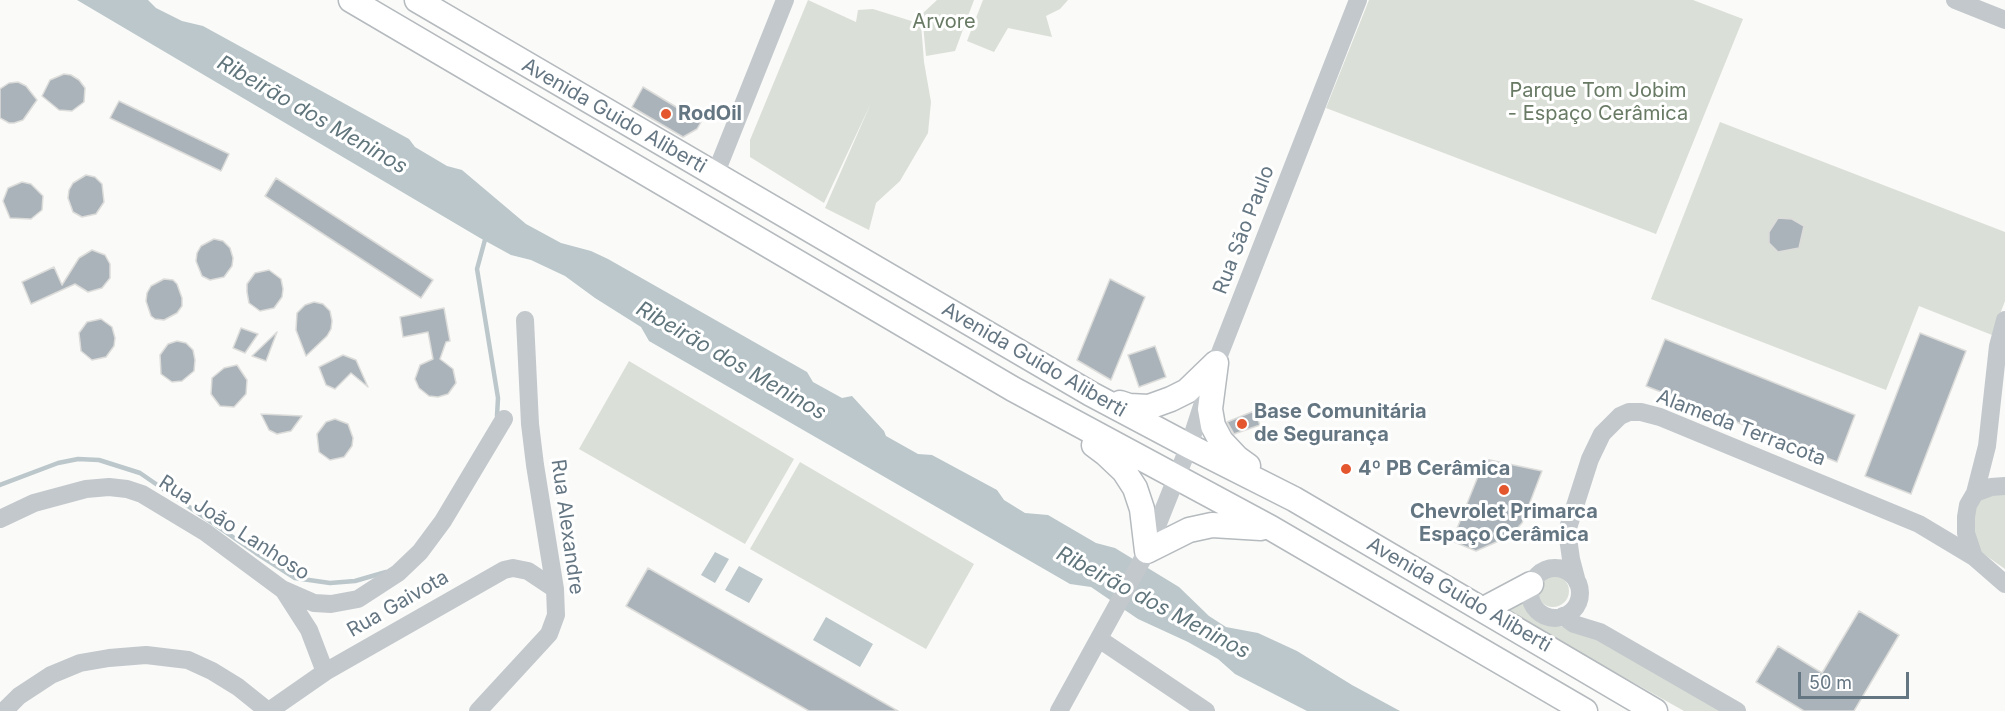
<!DOCTYPE html>
<html>
<head>
<meta charset="utf-8">
<style>
  body { margin:0 }
  #map { position:relative; width:2005px; height:711px; overflow:hidden; background:#fafaf8; font-family:Inter,sans-serif }
  canvas { display:block }
  .scale { position:absolute; left:1798px; top:672px; width:111px; height:27px; box-sizing:border-box; border:3px solid #657683; border-top:0; padding-left:8px; font-size:18px; line-height:21px; white-space:nowrap; color:#657683; -webkit-text-stroke:4px #fff; paint-order:stroke }
</style>
</head>
<body>
<div id="map">
<canvas width="2005" height="711"></canvas>
<div class="scale">50 m</div>
</div>
<script>
const ctx = document.querySelector('canvas').getContext('2d');
ctx.lineJoin = 'round';
function paint(path, color) { ctx.fillStyle = color; ctx.fill(path, 'evenodd'); }
const toPath = rows => new Path2D(rows.map(r => 'M' + r).join(''));
function strokePath(path, color, width, dash) { ctx.strokeStyle = color; ctx.lineWidth = width; ctx.lineCap = dash ? 'butt' : 'round'; ctx.setLineDash(dash || []); ctx.stroke(path); }
function label(font, color, halo, rows, align = 'center') {
  ctx.font = font + ' Inter,sans-serif'; ctx.lineWidth = 6; ctx.setLineDash([]); ctx.textBaseline = 'middle'; ctx.strokeStyle = halo; ctx.fillStyle = color; for (const [text, x, y, turn = 0] of rows) {
    ctx.save(); ctx.translate(x, y); ctx.rotate((+turn || 0) * Math.PI / 180); ctx.textAlign = isNaN(turn) ? turn : align; if (halo) ctx.strokeText(text, 0, 0); ctx.fillText(text, 0, 0); ctx.restore();
  }
}
paint(toPath([
  [808,0,856,22,858,10,873,9,921,24,924,62,931,102,928,133,900,181,876,203,869,230,825,208,871,103,824,203,750,157,750,140],
  [937,0,974,0,955,51,926,56,922,14],
  [983,0,1068,0,1060,9,1046,16,1052,37,1008,28,994,52,967,41],
  [1369,0,1693,0,1743,19,1656,234,1326,108],
  [1720,122,2005,232,2005,301,1992,335,1919,306,1886,390,1651,299],
  [629,361,794,459,745,544,579,449],
  [800,462,974,564,926,649,750,549],
  [2005,491,2005,569,1978,550,1971,514,1980,500],
  '1537 591a16 16 0 1 1 32 0a16 16 0 1 1-32 0Z',
  [1521,598,1532,617,1542,623,1580,630,1731,711,1684,711,1542,631,1500,610]
]), '#dadfd7');
paint(toPath([
  [77,0,148,0,156,8,182,21,203,26,409,139,415,147,447,166,462,170,526,224,561,243,591,251,608,259,807,372,813,382,842,398,852,396,884,431,886,436,918,454,932,455,997,490,1004,500,1025,513,1048,515,1096,543,1115,548,1179,587,1209,616,1226,627,1258,633,1297,651,1352,685,1400,711,1307,711,1235,674,1218,659,1188,642,1138,619,1091,587,1070,584,649,341,641,327,595,298,565,276,531,260,511,255,480,238],
  [715,552,729,559,715,583,701,575],
  [739,566,763,579,749,603,725,590],
  [826,617,873,644,860,667,813,640]
]), '#bbc7cb');
strokePath(toPath([
  [486,236,477,269,498,398,497,416],
  [0,485,58,463,78,459,99,460,140,473,256,553,295,578,330,583,355,581,386,572]
]), '#bbc7cb', 4.5);
const building = toPath([
  [64,74,71,75,79,80,85,88,84,102,72,111,59,110,42,96,50,80,64,74],
  [18,82,26,86,37,100,23,120,14,123,9,123,0,118,0,89,9,83,18,82],
  [643,87,701,122,697,129,683,137,632,107,643,87],
  [119,101,229,154,221,171,110,118,119,101],
  [86,175,95,177,102,184,104,202,96,214,82,217,73,212,68,198,69,190,73,183,86,175],
  [276,178,433,280,421,298,265,196,276,178],
  [22,182,31,184,43,196,42,210,31,219,10,218,3,201,8,188,22,182],
  [1778,218,1792,219,1804,226,1799,248,1778,252,1769,243,1769,232,1778,218],
  [214,239,223,241,230,248,233,258,232,266,224,277,210,280,202,276,196,261,197,253,201,246,214,239],
  [92,250,105,255,110,264,110,278,102,288,88,292,75,284,31,304,22,282,54,267,62,285,79,258,92,250],
  [269,270,281,279,283,289,282,297,274,308,260,311,249,303,247,292,247,284,255,273,269,270],
  [164,279,173,280,177,284,182,298,182,306,177,313,164,320,155,319,151,316,146,301,147,293,151,286,164,279],
  [1110,279,1145,297,1111,380,1077,360,1110,279],
  [314,302,323,304,330,311,332,321,331,329,327,336,306,356,296,330,297,313,305,305,314,302],
  [444,308,450,341,446,342,440,359,453,369,456,383,448,394,438,397,429,396,419,388,415,379,420,365,433,359,428,332,403,337,400,317,444,308],
  [101,319,112,327,115,338,114,346,106,357,92,360,81,351,79,333,87,322,101,319],
  [241,328,258,334,245,353,233,348,241,328],
  [277,332,266,361,252,356,277,332],
  [1920,333,1966,351,1911,494,1865,476,1920,333],
  [1665,339,1855,415,1837,462,1646,386,1665,339],
  [177,341,186,343,193,350,195,360,194,371,182,381,172,382,161,374,160,355,168,344,177,341],
  [1155,346,1166,377,1139,387,1128,355,1155,346],
  [343,355,356,360,368,387,351,373,335,389,326,385,319,367,343,355],
  [237,365,247,380,246,394,234,407,220,406,211,394,212,378,224,368,237,365],
  [1254,411,1260,425,1234,434,1227,422,1254,411],
  [261,414,302,416,291,431,277,434,269,430,261,414],
  [335,419,348,424,353,438,352,446,344,457,330,460,319,452,317,434,326,422,335,419],
  [1485,459,1542,471,1522,523,1510,536,1476,551,1452,541,1485,459],
  [648,568,898,711,809,711,626,606,648,568],
  [1859,611,1899,635,1854,711,1804,711,1756,682,1778,646,1822,673,1859,611]
]);
paint(building, '#aab3b9');
strokePath(building, '#dcdcda', 1.5);
const major = toPath([
  [351,0,1013,389,1271,528,1585,711],
  [417,0,1091,394,1189,446,1294,499,1655,711],
  [1216,363,1210,409,1213,426,1221,441,1237,458,1248,466],
  [1120,403,1129,406,1149,407,1171,399,1187,391,1216,363],
  [1094,445,1106,454,1124,471,1135,488,1142,509,1147,551,1189,530,1212,525,1261,528],
  [1484,609,1531,584]
]);
strokePath(major, '#b5babe', 27);
strokePath(toPath([
  [1955,0,2005,20],
  [715,175,785,0],
  [2005,320,1998,346,1987,446,1975,493,1968,505,1966,517,1966,533,1974,557,2005,584],
  [1975,493,1991,487,2005,486],
  [0,519,34,503,86,489,109,487,127,489,142,494,205,532,282,589,314,603,331,604,358,599,398,573,420,552,443,521,504,419],
  '1530 593a25 25 0 1 1 50 0a25 25 0 1 1-50 0Z',
  [1577,582,1571,559,1567,531,1590,459,1602,434,1620,416,1629,412,1641,412,1660,417,1919,524,1974,557],
  [284,591,309,630,325,672],
  [1563,616,1574,624,1600,632,1737,711],
  [1099,639,1206,711],
  [4,711,19,696,51,675,80,663,109,658,146,655,188,660,212,671,238,687,268,711],
  [269,711,325,672,504,570,513,568,528,571,555,589],
  [478,711,549,634,556,615,555,589,535,465,530,424,525,320],
  [1059,711,1147,551,1189,446,1216,363,1358,0]
]), '#c3c8cc', 18);
strokePath(major, '#fff', 24);
for (const [x, y, r, color] of [
  [666,114,6,"#e4572e"],
  [1242,424,6,"#e4572e"],
  [1346,469,6,"#e4572e"],
  [1504,490,6,"#e4572e"]
]) { const dot = new Path2D(); dot.arc(x, y, r, 0, 2 * Math.PI); ctx.fillStyle = color; ctx.fill(dot); strokePath(dot, '#fff', 2); }
label('20px', '#687a64', '#fff', [
  ["Arvore",944,22],
  ["Parque Tom Jobim",1598,91],
  ["- Espaço Cerâmica",1598,114]
]);
label('bold 20px', '#657683', '#fff', [
  ["RodOil",678,114],
  ["Base Comunitária",1254,412],
  ["de Segurança",1254,435],
  ["4º PB Cerâmica",1358,469],
  ["Chevrolet Primarca",1504,512,"center"],
  ["Espaço Cerâmica",1504,535,"center"]
], 'left');
label('20px', '#657683', '#fff', [
  ["Avenida Guido Aliberti",614,116,30],
  ["Rua São Paulo",1244,230,-69],
  ["Avenida Guido Aliberti",1034,360,30],
  ["Alameda Terracota",1741,428,21],
  ["Rua Alexandre",567,527,82],
  ["Rua João Lanhoso",234,528,33],
  ["Avenida Guido Aliberti",1459,595,30],
  ["Rua Gaivota",398,604,-30]
]);
label('italic 21px', '#60757c', '#fff', [
  ["Ribeirão dos Meninos",312,115,30],
  ["Ribeirão dos Meninos",731,361,30],
  ["Ribeirão dos Meninos",1153,603,28]
]);
</script>
</body>
</html>
